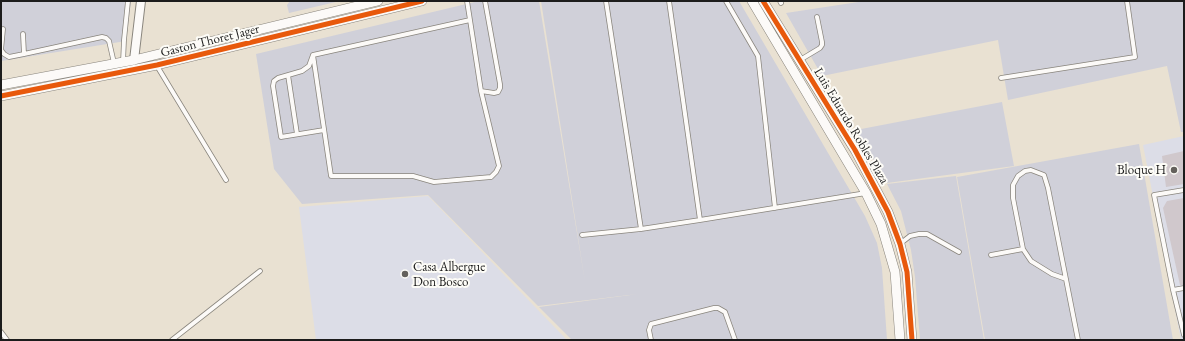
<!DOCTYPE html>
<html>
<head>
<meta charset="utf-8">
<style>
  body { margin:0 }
  #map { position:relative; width:1185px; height:341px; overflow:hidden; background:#e9e1d2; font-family:"EB Garamond",serif }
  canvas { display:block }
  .frame { position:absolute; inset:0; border:2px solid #1c1c1c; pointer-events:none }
</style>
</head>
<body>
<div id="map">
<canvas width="1185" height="341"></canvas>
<div class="frame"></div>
</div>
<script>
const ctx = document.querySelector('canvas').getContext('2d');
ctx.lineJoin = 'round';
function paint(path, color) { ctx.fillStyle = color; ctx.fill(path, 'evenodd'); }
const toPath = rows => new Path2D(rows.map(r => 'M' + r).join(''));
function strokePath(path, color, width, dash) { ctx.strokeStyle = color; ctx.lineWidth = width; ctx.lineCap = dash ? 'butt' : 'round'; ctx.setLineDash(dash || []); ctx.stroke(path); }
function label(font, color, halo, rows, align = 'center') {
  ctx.font = font + ' "EB Garamond",serif'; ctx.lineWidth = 4; ctx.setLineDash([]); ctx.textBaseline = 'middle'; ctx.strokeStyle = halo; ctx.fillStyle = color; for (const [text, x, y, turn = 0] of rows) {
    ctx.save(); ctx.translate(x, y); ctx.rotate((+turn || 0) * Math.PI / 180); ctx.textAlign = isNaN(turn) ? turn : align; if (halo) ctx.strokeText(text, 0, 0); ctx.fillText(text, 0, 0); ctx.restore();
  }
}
paint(toPath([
  [1184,136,1184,340,1181,340,1143,145],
  [428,196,567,340,316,340,299,207]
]), '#dcdde7');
paint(toPath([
  [1,1,131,1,126,41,1,61],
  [290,1,340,1,289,13,287,5],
  [479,1,539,1,585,282,541,1,739,1,865,216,877,243,882,268,887,340,572,340,539,307,638,294,538,306,428,195,302,204,274,169,256,54],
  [865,1,1184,1,1184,132,1181,132,1167,66,1008,100,998,40,822,76,786,13],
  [1002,102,1014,166,887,183,856,130],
  [1139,144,1173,340,985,340,957,177],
  [956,176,984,340,920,340,915,277,911,250,901,211,887,184]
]), '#d0d0d9');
paint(toPath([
  [1184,151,1184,184,1166,187,1162,156],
  [1184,198,1184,285,1180,285,1163,208,1167,201]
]), '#d0c8cc');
const service = toPath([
  [467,1,470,20,481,91,499,166,496,172,491,177,434,182,413,176,331,176,313,55,470,20],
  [606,1,641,229],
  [669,1,700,220],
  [726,1,758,56,775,208],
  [780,1,781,3],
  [3,29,1,50,4,54,9,57,24,54,102,37,106,38,109,41,114,63],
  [23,34,24,54],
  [313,55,309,66,302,71,278,78,274,81,273,86,281,137,324,130],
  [800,60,820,48,822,45,822,42,817,17],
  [123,62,124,40,128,1],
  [157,66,226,180],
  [288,75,297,134],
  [1001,78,1135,57,1127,1],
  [481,91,494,93,498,92,500,88,500,84,485,1],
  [1184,190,1154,195,1173,290,1184,335],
  [582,235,641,229,700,220,866,193],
  [901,243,910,236,919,234,927,234,959,252],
  [991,255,1023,249],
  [1066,279,1052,274,1031,261,1023,249,1013,198,1013,185,1018,176,1025,171,1031,170,1044,175,1048,188,1078,340],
  [1173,290,1184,288],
  [1,332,7,340],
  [172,340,260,271],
  [651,340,649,330,651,324,714,308,718,308,725,312,735,340]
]);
const minor = toPath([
  [134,60,141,1]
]);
const tertiary = toPath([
  [752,1,866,193,881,224,895,272,900,340],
  [763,1,855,150,888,212,900,244,907,272,912,340],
  [1,85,134,60,378,1],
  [1,96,157,65,422,1]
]);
strokePath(service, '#89857d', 5.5);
strokePath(minor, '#89857d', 10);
strokePath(tertiary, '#89857d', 10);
strokePath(service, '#fcfaf8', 4);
strokePath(minor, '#fcfaf8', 8);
strokePath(tertiary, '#fcfaf8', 9);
strokePath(toPath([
  [763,1,855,150,888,212,900,244,907,272,912,340],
  [1,96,157,65,422,1]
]), '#e8590c', 5);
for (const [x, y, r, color] of [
  [1174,170,4,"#64615c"],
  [405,274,4,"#64615c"]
]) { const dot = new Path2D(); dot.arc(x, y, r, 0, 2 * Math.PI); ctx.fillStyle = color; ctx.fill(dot); strokePath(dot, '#fdfcf7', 1.5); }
label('13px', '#1c1c1c', '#fdfcf7', [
  ["Gaston Thoret Jager",210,41,-14],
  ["Luis Eduardo Robles Plaza",851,126,59]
]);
label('13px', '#1c1c1c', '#fdfcf7', [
  ["Bloque H",1166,170],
  ["Casa Albergue",413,267,"left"],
  ["Don Bosco",413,282,"left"]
], 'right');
</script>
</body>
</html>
